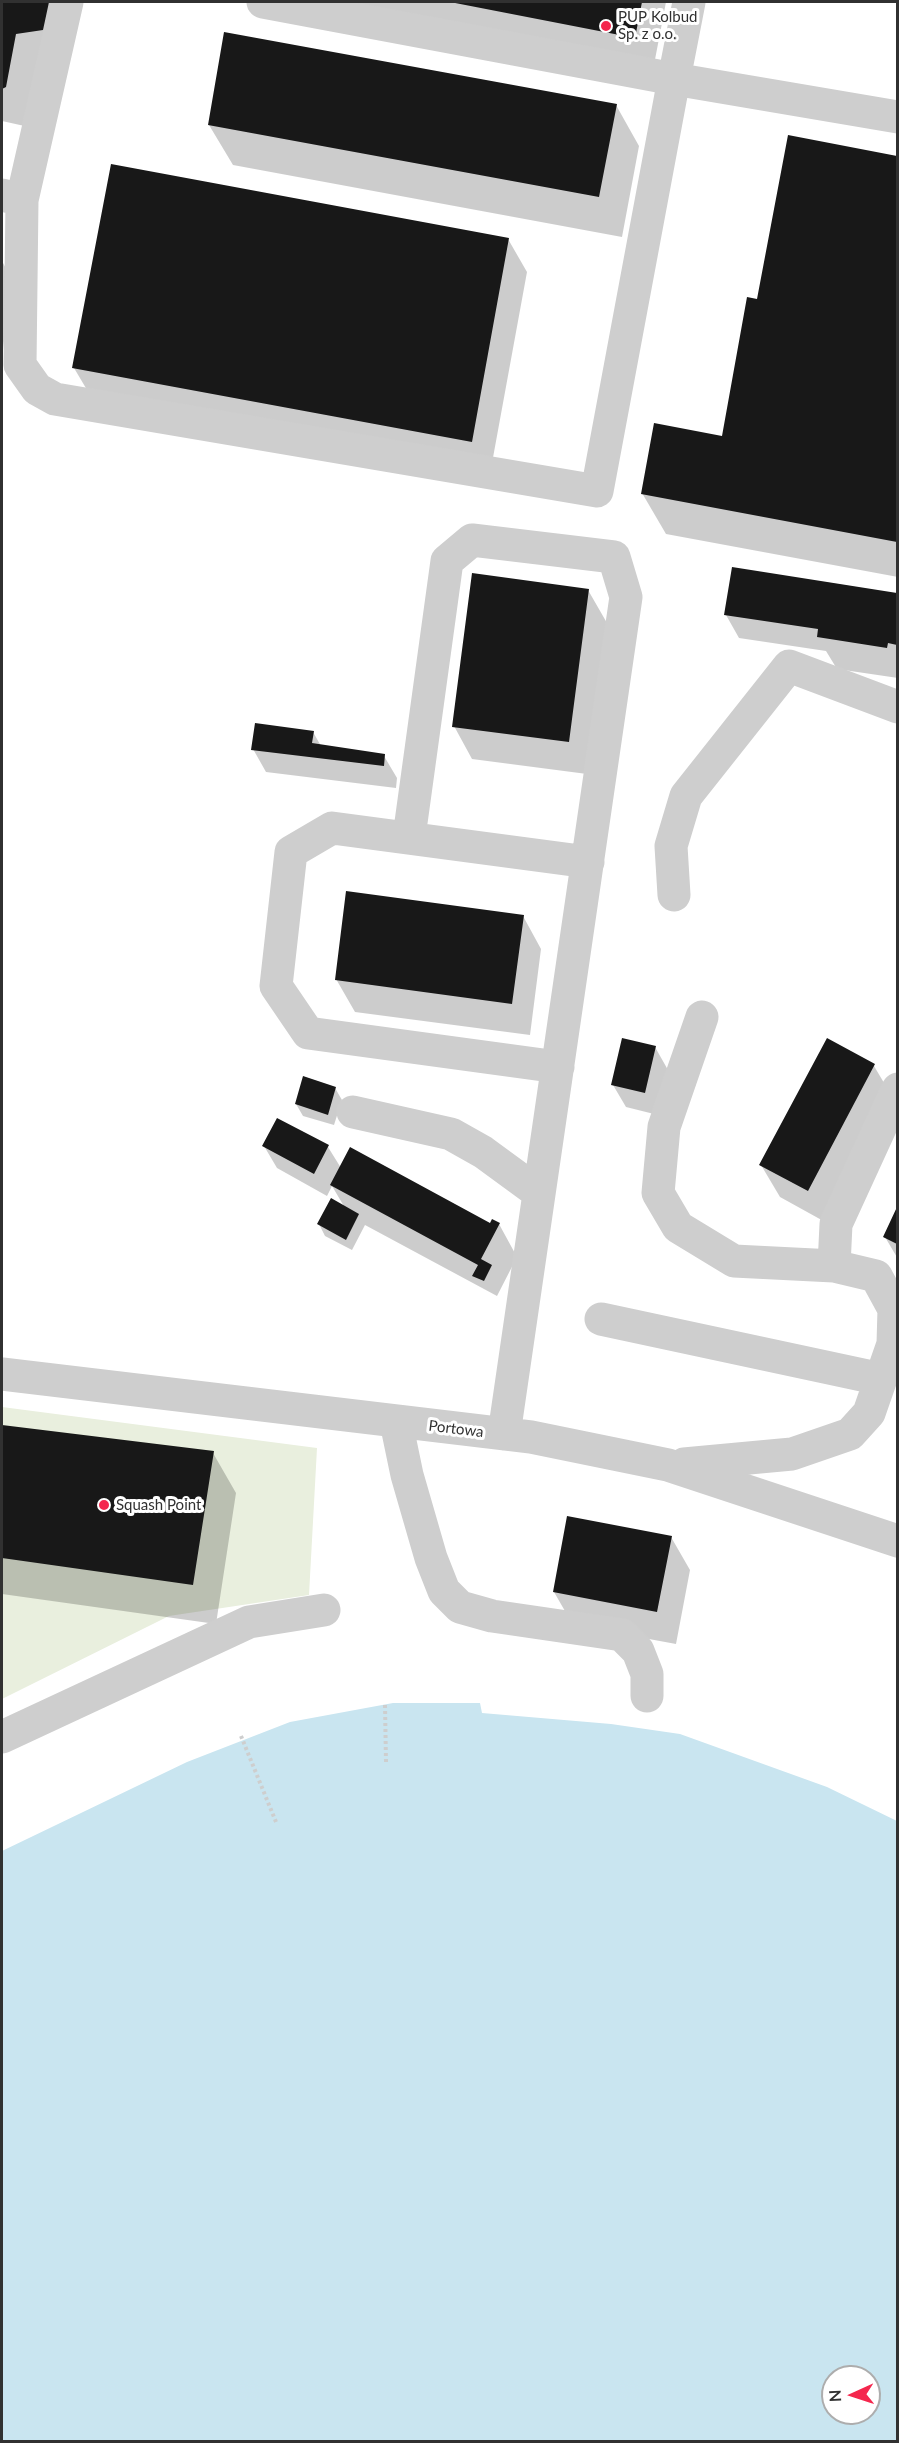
<!DOCTYPE html>
<html>
<head>
<meta charset="utf-8">
<style>
  body { margin:0 }
  #map { position:relative; width:899px; height:2443px; overflow:hidden; background:#fff; font-family:Lato,sans-serif }
  canvas { display:block }
  .frame { position:absolute; inset:0; border:3px solid #313131; pointer-events:none }
  .north { position:absolute; left:821px; top:2365px; width:60px; height:60px; box-sizing:border-box; background:#fff; border:2px solid #adadad; border-radius:50%; rotate:267deg; font-size:16px; font-weight:700; line-height:24px; text-align:center; color:#313131 }
  .north::after { content:''; display:block; margin:auto; width:21px; height:27px; background:#f4274d; clip-path:polygon(50% 0,100% 100%,50% 72%,0 100%) }
</style>
</head>
<body>
<div id="map">
<canvas width="899" height="2443"></canvas>
<div class="frame"></div>
<div class="north">N</div>
</div>
<script>
const ctx = document.querySelector('canvas').getContext('2d');
ctx.lineJoin = 'round';
function paint(path, color) { ctx.fillStyle = color; ctx.fill(path, 'evenodd'); }
const toPath = rows => new Path2D(rows.map(r => 'M' + r).join(''));
function strokePath(path, color, width, dash) { ctx.strokeStyle = color; ctx.lineWidth = width; ctx.lineCap = dash ? 'butt' : 'round'; ctx.setLineDash(dash || []); ctx.stroke(path); }
function label(font, color, halo, rows, align = 'center') {
  ctx.font = font + ' Lato,sans-serif'; ctx.lineWidth = 6; ctx.setLineDash([]); ctx.textBaseline = 'middle'; ctx.strokeStyle = halo; ctx.fillStyle = color; for (const [text, x, y, turn = 0] of rows) {
    ctx.save(); ctx.translate(x, y); ctx.rotate((+turn || 0) * Math.PI / 180); ctx.textAlign = isNaN(turn) ? turn : align; if (halo) ctx.strokeText(text, 0, 0); ctx.fillText(text, 0, 0); ctx.restore();
  }
}
paint(toPath([
  [2,1407,317,1448,309,1595,169,1616,2,1699]
]), '#e9efde');
paint(toPath([
  [393,1703,480,1703,482,1713,611,1724,680,1734,827,1787,897,1821,897,2441,2,2441,2,1851,187,1762,290,1722],
  [833,2377,869,2377,869,2413,833,2413]
]), '#c9e5f0');
paint(toPath([
  [2,2,53,2,29,127,2,121],
  [296,2,666,2,653,70],
  [616,105,639,146,622,237,233,165,209,125],
  [789,137,898,157,898,577,666,534,642,493,723,437,760,301],
  [508,239,527,272,490,474,93,400,74,368],
  [2,261,11,278,2,359],
  [825,582,898,594,898,678,837,669,826,651,739,638,726,615],
  [588,590,607,623,587,774,472,759,454,726],
  [313,732,321,746,384,756,397,778,396,788,266,772,253,749],
  [523,916,541,949,530,1035,355,1012,336,979],
  [828,1040,874,1066,893,1098,827,1223,780,1197,761,1165],
  [655,1047,668,1070,658,1115,626,1107,613,1085],
  [335,1088,342,1100,334,1125,303,1116,296,1104],
  [264,1146,328,1147,341,1168,490,1225,499,1224,517,1257,497,1296,365,1225,352,1250,325,1236,319,1224,345,1208,332,1186,327,1196,277,1168],
  [898,1210,898,1259,885,1237],
  [2,1427,213,1453,236,1493,216,1624,2,1594],
  [671,1537,690,1570,676,1644,573,1625,554,1592]
]), '#0003');
paint(toPath([
  [2,2,49,2,43,30,16,34,6,87,2,89],
  [450,2,642,2,635,38],
  [224,32,617,104,599,197,208,125],
  [788,135,897,156,897,542,641,494,654,423,722,436,747,297,757,299],
  [111,164,509,238,472,442,72,368],
  [732,567,897,593,897,645,888,643,887,648,817,637,818,629,724,615],
  [472,573,589,589,569,742,452,727],
  [255,723,314,731,312,743,385,754,384,766,251,750],
  [346,891,524,915,512,1004,335,980],
  [622,1038,656,1046,645,1093,611,1085],
  [827,1038,875,1064,808,1191,759,1165],
  [303,1076,336,1087,328,1115,295,1104],
  [277,1118,329,1145,314,1174,262,1146],
  [350,1147,490,1223,492,1219,500,1223,481,1259,492,1265,484,1281,472,1276,478,1265,330,1185],
  [331,1198,359,1214,346,1240,317,1224],
  [897,1207,897,1244,883,1237],
  [2,1425,214,1451,193,1585,2,1558],
  [567,1516,672,1536,657,1612,553,1592]
]), '#181818');
strokePath(toPath([
  [385,1705,386,1762],
  [241,1736,276,1822]
]), '#cecece', 4, [3, 3]);
strokePath(toPath([
  [263,2,674,79,689,2],
  [2,195,22,200,67,2],
  [22,200,20,365,37,389,55,399,597,491,674,79,898,117],
  [409,837,447,561,472,540,614,557,626,597,504,1434],
  [674,895,671,846,686,796,789,666,898,707],
  [558,1067,308,1033,276,986,291,852,332,828,588,862],
  [353,1112,451,1134,483,1152,539,1193],
  [834,1266,836,1224,898,1089],
  [601,1319,881,1379],
  [2,1374,531,1437,668,1465,898,1541],
  [396,1422,407,1475,431,1558,444,1591,460,1607,492,1616,622,1635,638,1651,647,1674,647,1696],
  [684,1464,792,1454,850,1434,869,1413,893,1344,894,1309,876,1276,834,1266,734,1261,678,1227,658,1193,664,1127,702,1017],
  [2,1737,249,1622,324,1610]
]), '#cecece', 33);
for (const [x, y, r, color] of [
  [606,26,6,"#f4274d"],
  [104,1505,6,"#f4274d"]
]) { const dot = new Path2D(); dot.arc(x, y, r, 0, 2 * Math.PI); ctx.fillStyle = color; ctx.fill(dot); strokePath(dot, '#fff', 2); }
label('15px', '#313131', '#fff', [
  ["PUP Kolbud",618,17],
  ["Sp. z o.o.",618,34],
  ["Squash Point",116,1505]
], 'left');
label('15px', '#313131', '#fff', [
  ["Portowa",456,1429,7]
]);
</script>
</body>
</html>
